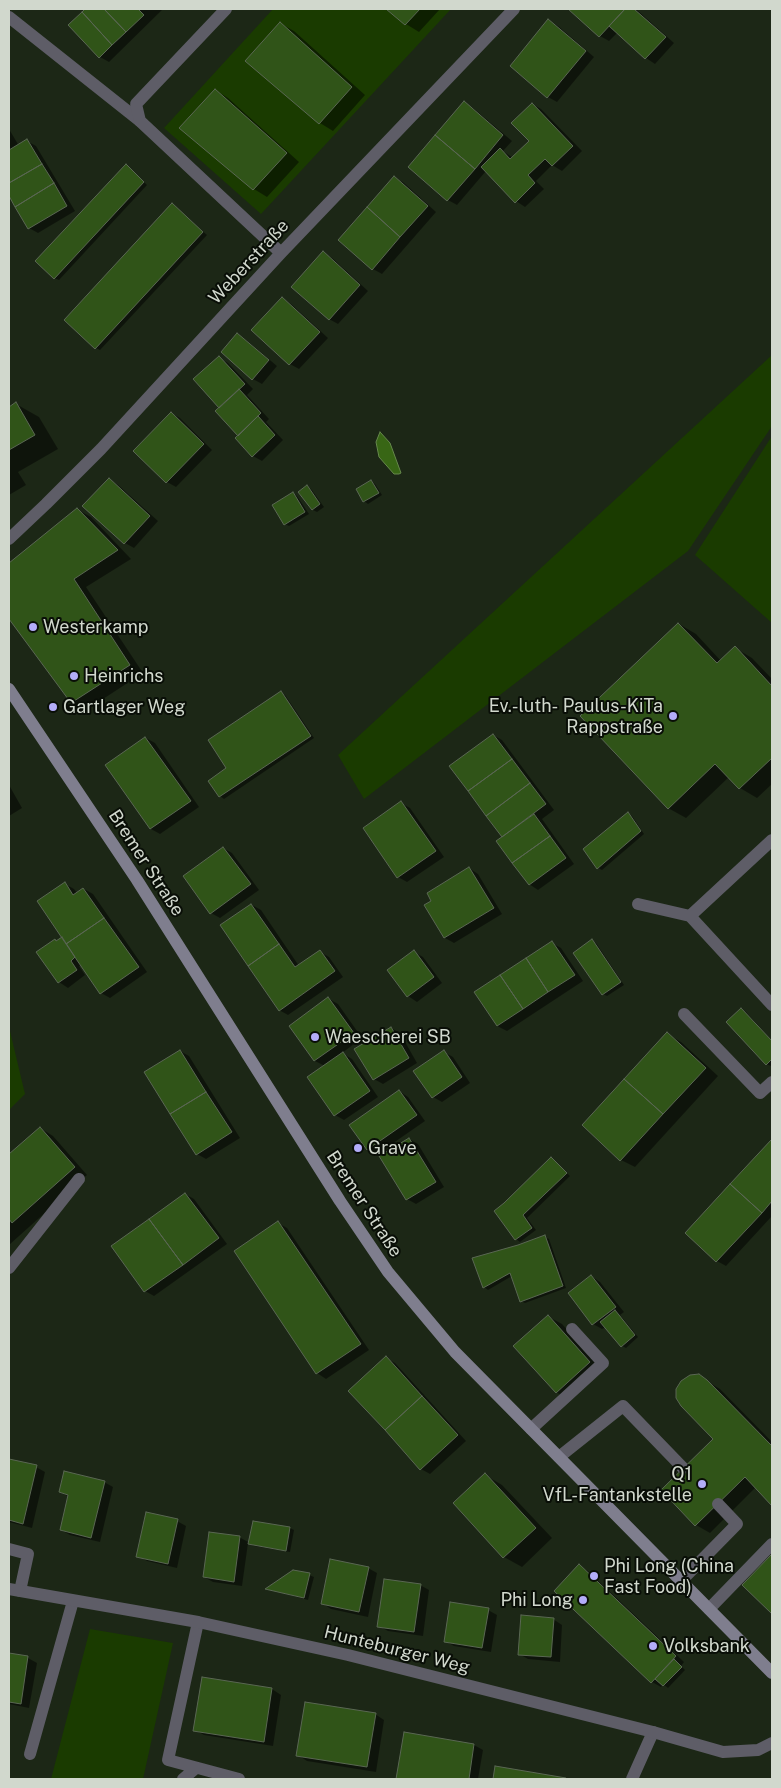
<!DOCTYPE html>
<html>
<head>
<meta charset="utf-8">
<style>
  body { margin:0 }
  #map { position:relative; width:781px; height:1788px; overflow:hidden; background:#1c2716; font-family:"Public Sans",sans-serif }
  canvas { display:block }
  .frame { position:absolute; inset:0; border:10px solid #d1d8cd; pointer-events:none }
</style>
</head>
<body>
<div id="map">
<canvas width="781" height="1788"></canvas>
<div class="frame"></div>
</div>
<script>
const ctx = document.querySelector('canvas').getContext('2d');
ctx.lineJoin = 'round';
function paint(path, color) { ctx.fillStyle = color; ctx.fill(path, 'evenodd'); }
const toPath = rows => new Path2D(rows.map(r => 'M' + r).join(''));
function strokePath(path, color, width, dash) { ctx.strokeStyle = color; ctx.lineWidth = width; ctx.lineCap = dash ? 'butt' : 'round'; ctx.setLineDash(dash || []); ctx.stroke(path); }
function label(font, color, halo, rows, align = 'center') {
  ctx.font = font + ' "Public Sans",sans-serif'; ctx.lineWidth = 4; ctx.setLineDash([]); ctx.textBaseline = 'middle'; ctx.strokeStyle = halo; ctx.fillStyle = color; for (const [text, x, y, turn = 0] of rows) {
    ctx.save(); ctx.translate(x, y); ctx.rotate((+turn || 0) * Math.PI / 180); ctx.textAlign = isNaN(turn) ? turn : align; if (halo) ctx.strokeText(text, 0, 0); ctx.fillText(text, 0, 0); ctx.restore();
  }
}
paint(toPath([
  [273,9,451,9,261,214,164,128],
  [772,355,772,426,688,551,364,799,338,755],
  [772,436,772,623,695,555],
  [9,1027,25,1094,9,1110],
  [90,1629,173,1643,143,1779,51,1779]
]), '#1a3b00');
const water = toPath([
  [380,432,390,443,401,473,399,474,394,474,379,457,376,442,380,432]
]);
paint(water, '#386615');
strokePath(water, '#66884c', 1);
paint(toPath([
  [86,9,163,9,109,62,100,57,70,25],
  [387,9,440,9,419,32,406,24],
  [569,9,639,9,637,10,674,43,655,64,646,58,618,32,609,41,600,36],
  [549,21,558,26,594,57,557,102,548,97],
  [281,24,294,31,365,95,333,131,320,123],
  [215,90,228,98,299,162,267,197,254,189,181,128],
  [464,103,473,108,512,141,503,151,513,158,530,141,532,104,541,109,582,151,562,171,552,165,536,181,544,189,525,207,516,201,486,171,457,205,448,200,410,167],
  [9,129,19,146,27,141,36,146,75,211,38,233,29,228,9,194],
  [130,168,147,185,59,280,54,278],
  [395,178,404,183,436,212,382,274,373,269],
  [172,205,207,235,100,350,96,348],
  [323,253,332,258,368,291,338,324,329,319],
  [282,298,291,304,328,338,299,369,290,364],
  [237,335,246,340,277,366,262,384,253,379],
  [219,358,228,363,253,389,247,395,269,419,266,422,283,440,262,461,253,456,221,408],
  [16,404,39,417,58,449,18,472,26,485,9,495,9,408],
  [171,413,180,418,212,450,176,487,167,482,134,451],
  [109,479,118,485,158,521,134,548,125,543],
  [371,481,375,484,382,495,368,504,364,501],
  [307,487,311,489,324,507,317,512,313,510,300,492],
  [293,493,297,496,309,514,289,526,285,524],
  [78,510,91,517,131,559,86,587,143,673,86,710,72,702,9,617,9,564],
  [679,624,696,634,721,661,735,648,752,658,772,679,772,784,757,798,740,788,729,777,686,818,668,808],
  [281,693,285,695,314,738,224,799,220,796,228,769],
  [493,735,502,740,554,810,542,819,574,864,538,890,529,884,504,837],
  [146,738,155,743,199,807,160,834,151,829],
  [9,785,22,808,9,816],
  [401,803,410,808,444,857,407,882,398,877],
  [628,813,632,816,644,834,602,870,598,868],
  [223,848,232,853,259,890,220,918,211,913],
  [469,868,478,874,502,914,454,943,445,938,426,905,433,901],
  [65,884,74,889,77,893,84,889,93,894,147,972,110,998,101,993,82,964,79,966,85,975,68,988,59,982,55,940,58,942,63,937],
  [252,905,261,910,299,966,320,952,329,957,343,977,288,1015,279,1010],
  [592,941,596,943,624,985,607,996,603,994],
  [552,943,561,948,583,981,507,1031,497,1026],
  [414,952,423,957,442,983,417,1002,408,996,389,971],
  [329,999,338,1004,362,1038,342,1053,352,1059,378,1097,344,1120,335,1115,325,1066,315,1061,291,1026],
  [741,1009,746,1012,772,1041,772,1065,771,1066,766,1064],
  [391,1028,400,1033,417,1063,383,1084,374,1079],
  [667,1034,681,1042,718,1076,635,1167,621,1160],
  [180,1051,189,1056,240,1138,206,1159,197,1154],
  [444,1052,453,1057,470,1083,442,1102,433,1097],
  [399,1091,408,1097,425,1121,376,1155,367,1150],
  [40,1128,53,1136,87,1175,9,1245,9,1156],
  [409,1139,418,1144,444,1187,416,1204,407,1199],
  [772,1141,772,1216,726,1266,717,1261,687,1233],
  [552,1159,570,1176,527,1218,536,1230,520,1242,516,1239,495,1211],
  [185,1194,194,1199,227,1244,154,1296,145,1291],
  [278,1223,287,1228,369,1350,326,1379,317,1373,235,1251],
  [545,1237,549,1239,566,1288,525,1303,521,1301,512,1276,488,1290,484,1287],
  [591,1276,600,1282,624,1312,620,1315,638,1337,626,1348,622,1346,606,1327,602,1329,593,1324],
  [549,1317,562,1324,603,1370,570,1400,556,1392],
  [386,1358,395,1363,466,1441,430,1474,421,1469],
  [698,1376,720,1389,772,1442,772,1504,756,1487,710,1533,696,1525,662,1490,715,1439],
  [9,1460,36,1467,45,1472,32,1528,9,1522],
  [485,1475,502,1485,552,1538,522,1567,504,1557,454,1503],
  [104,1482,113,1487,100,1542,70,1535,61,1530,69,1497,60,1492],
  [177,1521,186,1526,177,1568,147,1561,138,1556],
  [290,1528,294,1530,290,1552,254,1546,248,1543,242,1586,213,1582,204,1577,239,1537,250,1543],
  [772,1556,772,1612,744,1585],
  [579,1566,588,1571,684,1662,681,1666,685,1670,668,1688,663,1684,661,1687,652,1682],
  [368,1568,377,1573,368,1617,331,1609,322,1603],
  [309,1575,314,1577,308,1600,268,1589],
  [420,1585,429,1590,423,1636,388,1631,379,1626],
  [488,1610,497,1615,491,1652,454,1646,445,1641],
  [553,1619,562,1625,560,1662,528,1659,519,1654],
  [9,1654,28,1658,37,1663,29,1708,9,1704],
  [272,1689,281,1695,273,1746,204,1735,195,1730],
  [375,1714,384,1720,376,1772,307,1761,298,1755],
  [405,1734,474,1745,483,1750,478,1779,398,1779],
  [496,1768,565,1779,494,1779]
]), '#0007');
const building = toPath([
  [85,9,104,9,126,32,112,45,82,12,85,9],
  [104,9,138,9,144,15,126,32,104,9],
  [386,9,420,9,405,25,386,9],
  [568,9,625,9,599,37,568,9],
  [625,9,634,9,666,37,645,59,609,26,625,9],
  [82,12,112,45,99,58,68,25,82,12],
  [548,19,586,51,547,98,510,66,548,19],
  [280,22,352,87,319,124,245,61,280,22],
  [215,89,287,153,253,190,179,128,215,89],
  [464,101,503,135,475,169,435,135,464,101],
  [532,103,573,146,552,166,545,159,528,175,535,183,515,203,481,167,500,148,510,159,529,141,511,123,532,103],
  [435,135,475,169,447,201,408,167,435,135],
  [27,139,42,164,9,183,9,150,27,139],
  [42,164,54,183,15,207,9,196,9,183,42,164],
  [126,164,144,182,54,279,35,261,126,164],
  [394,176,428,206,400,237,367,207,394,176],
  [54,183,67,206,28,229,15,207,54,183],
  [172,203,203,232,95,349,64,320,172,203],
  [367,207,400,237,372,270,338,240,367,207],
  [323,251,360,285,329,320,291,287,323,251],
  [282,297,320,332,289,365,251,330,282,297],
  [237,333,269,360,252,380,221,352,237,333],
  [219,356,245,384,219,408,193,379,219,356],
  [239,389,261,413,238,436,215,411,239,389],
  [16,402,35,435,9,450,9,407,16,402],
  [171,412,204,444,166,483,133,451,171,412],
  [258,416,275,435,252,457,235,438,258,416],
  [109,478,150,516,124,544,82,506,109,478],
  [371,480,379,493,363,502,356,489,371,480],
  [307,485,320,504,312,510,298,492,307,485],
  [293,492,305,512,284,525,272,505,293,492],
  [77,508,118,550,74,579,130,665,71,703,9,619,9,563,77,508],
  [678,623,717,663,735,646,772,686,772,758,739,789,715,764,668,809,580,716,678,623],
  [281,691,311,736,219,797,208,781,226,768,208,740,281,691],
  [493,734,512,759,468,791,449,766,493,734],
  [145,737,191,801,150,829,105,765,145,737],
  [512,759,530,783,486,816,468,791,512,759],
  [530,783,546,804,502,837,486,816,530,783],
  [401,801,436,851,397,878,363,828,401,801],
  [628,812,641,831,597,869,583,849,628,812],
  [534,814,550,836,512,863,496,841,534,814],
  [550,836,566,858,529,885,512,863,550,836],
  [223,847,251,884,210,914,183,876,223,847],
  [469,867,494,908,444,938,424,905,431,901,427,893,469,867],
  [65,882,73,895,83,888,104,918,66,944,37,901,65,882],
  [251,904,279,944,248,966,220,925,251,904],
  [104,918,139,967,100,994,66,944,104,918],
  [62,937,75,957,71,961,77,970,58,983,36,952,55,939,56,941,62,937],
  [592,939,621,982,602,995,573,953,592,939],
  [552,941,575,975,548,992,526,958,552,941],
  [279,944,295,967,320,950,335,971,279,1011,248,966,279,944],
  [414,950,434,977,407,997,387,970,414,950],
  [526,958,548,992,523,1009,500,975,526,958],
  [500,975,523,1009,497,1026,474,992,500,975],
  [328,997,354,1033,314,1061,289,1026,328,997],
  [741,1008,772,1041,772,1059,766,1065,726,1022,741,1008],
  [391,1027,409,1058,373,1080,354,1049,391,1027],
  [667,1032,706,1068,663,1114,624,1079,667,1032],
  [180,1050,206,1092,170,1114,144,1072,180,1050],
  [444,1050,462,1077,432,1098,413,1071,444,1050],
  [343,1052,370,1091,334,1116,307,1077,343,1052],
  [624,1079,663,1114,620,1161,582,1125,624,1079],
  [399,1090,417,1115,367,1150,349,1125,399,1090],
  [206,1092,232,1132,196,1155,170,1114,206,1092],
  [40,1127,75,1167,12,1223,9,1219,9,1154,40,1127],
  [409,1138,436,1182,406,1200,379,1156,409,1138],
  [772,1139,772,1201,762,1213,730,1184,772,1139],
  [551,1157,567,1173,523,1215,532,1228,515,1240,494,1211,504,1203,551,1157],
  [730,1184,762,1213,716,1262,685,1233,730,1184],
  [185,1193,219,1238,183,1265,149,1219,185,1193],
  [149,1219,183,1265,144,1292,111,1246,149,1219],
  [278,1221,361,1344,316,1374,234,1251,278,1221],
  [545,1235,563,1286,520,1302,510,1273,483,1288,472,1258,518,1245,545,1235],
  [591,1275,616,1307,592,1325,568,1293,591,1275],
  [615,1310,635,1335,621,1347,600,1322,615,1310],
  [548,1315,590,1362,556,1393,513,1346,548,1315],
  [386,1356,422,1396,385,1430,348,1391,386,1356],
  [699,1374,707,1380,772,1446,772,1506,745,1477,695,1526,661,1490,713,1439,681,1406,676,1398,676,1389,681,1381,690,1375,699,1374],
  [422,1396,458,1435,420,1470,385,1430,422,1396],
  [9,1459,37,1465,23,1524,9,1520,9,1459],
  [64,1471,105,1481,91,1538,60,1530,68,1495,59,1492,64,1471],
  [485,1473,536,1528,503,1558,453,1503,485,1473],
  [146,1512,178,1519,168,1564,136,1557,146,1512],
  [253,1521,290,1527,286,1551,248,1544,253,1521],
  [209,1532,240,1536,234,1582,203,1577,209,1532],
  [772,1554,772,1614,742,1585,772,1554],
  [330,1559,369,1567,359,1612,321,1604,330,1559],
  [579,1564,676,1656,651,1683,554,1591,579,1564],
  [293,1570,310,1573,304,1598,265,1589,293,1570],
  [384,1579,421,1584,414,1632,377,1627,384,1579],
  [450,1602,489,1608,482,1648,444,1642,450,1602],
  [521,1615,554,1618,551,1657,518,1655,521,1615],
  [9,1653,28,1656,21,1704,9,1702,9,1653],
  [674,1659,682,1667,663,1686,655,1679,674,1659],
  [202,1677,272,1688,264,1742,193,1731,202,1677],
  [305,1702,376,1713,367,1767,296,1756,305,1702],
  [404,1732,474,1744,469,1779,396,1779,404,1732],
  [495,1766,566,1778,566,1779,493,1779,495,1766]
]);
paint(building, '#305418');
strokePath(building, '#5a6753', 1);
strokePath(toPath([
  [9,17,140,121],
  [690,916,772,840],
  [684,1014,760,1093,772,1082],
  [9,1268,79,1179],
  [531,1429,603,1363,572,1329],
  [559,1457,623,1406,683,1468],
  [9,1549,28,1554,20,1591],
  [681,1581,737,1524,718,1504],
  [709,1609,772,1544],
  [198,1622,168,1760,239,1779],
  [30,1754,73,1601],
  [183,1779,196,1768],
  [632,1779,653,1732]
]), '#5e5d67', 12);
strokePath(toPath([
  [226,9,136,104,140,121,281,253],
  [9,539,46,504,101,449,281,253,514,9],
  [638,904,690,916,772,1005]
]), '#5e5d67', 12);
strokePath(toPath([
  [9,1589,198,1622,348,1655,653,1732,723,1752,758,1750,772,1743]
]), '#5e5d67', 12);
strokePath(toPath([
  [9,689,137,880,340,1201,388,1272,455,1352,772,1673]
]), '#7f7e8e', 12);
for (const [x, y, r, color] of [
  [33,627,5,"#b3adf9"],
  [74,676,5,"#b3adf9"],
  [53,707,5,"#b3adf9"],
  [673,716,5,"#b3adf9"],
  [315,1037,5,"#b3adf9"],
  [358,1148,5,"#b3adf9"],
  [702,1484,5,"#b3adf9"],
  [594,1576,5,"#b3adf9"],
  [583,1600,5,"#b3adf9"],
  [653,1646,5,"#b3adf9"]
]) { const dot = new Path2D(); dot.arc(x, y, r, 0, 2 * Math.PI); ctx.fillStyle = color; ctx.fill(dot); strokePath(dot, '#090e07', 2); }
label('18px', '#d1d8cd', '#090e07', [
  ["Weberstraße",249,262,-47],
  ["Bremer Straße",146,863,57],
  ["Bremer Straße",364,1204,57],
  ["Hunteburger Weg",397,1650,14]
]);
label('18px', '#d1d8cd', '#090e07', [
  ["Westerkamp",43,627],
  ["Heinrichs",84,676],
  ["Ev.-luth- Paulus-KiTa",663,706,"right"],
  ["Rappstraße",663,727,"right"],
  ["Gartlager Weg",63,707],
  ["Waescherei SB",325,1037],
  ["Grave",368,1148],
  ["Q1",692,1474,"right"],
  ["VfL-Fantankstelle",692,1495,"right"],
  ["Phi Long (China",604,1566],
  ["Fast Food)",604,1587],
  ["Phi Long",573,1600,"right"],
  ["Volksbank",663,1646]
], 'left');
</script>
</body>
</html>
